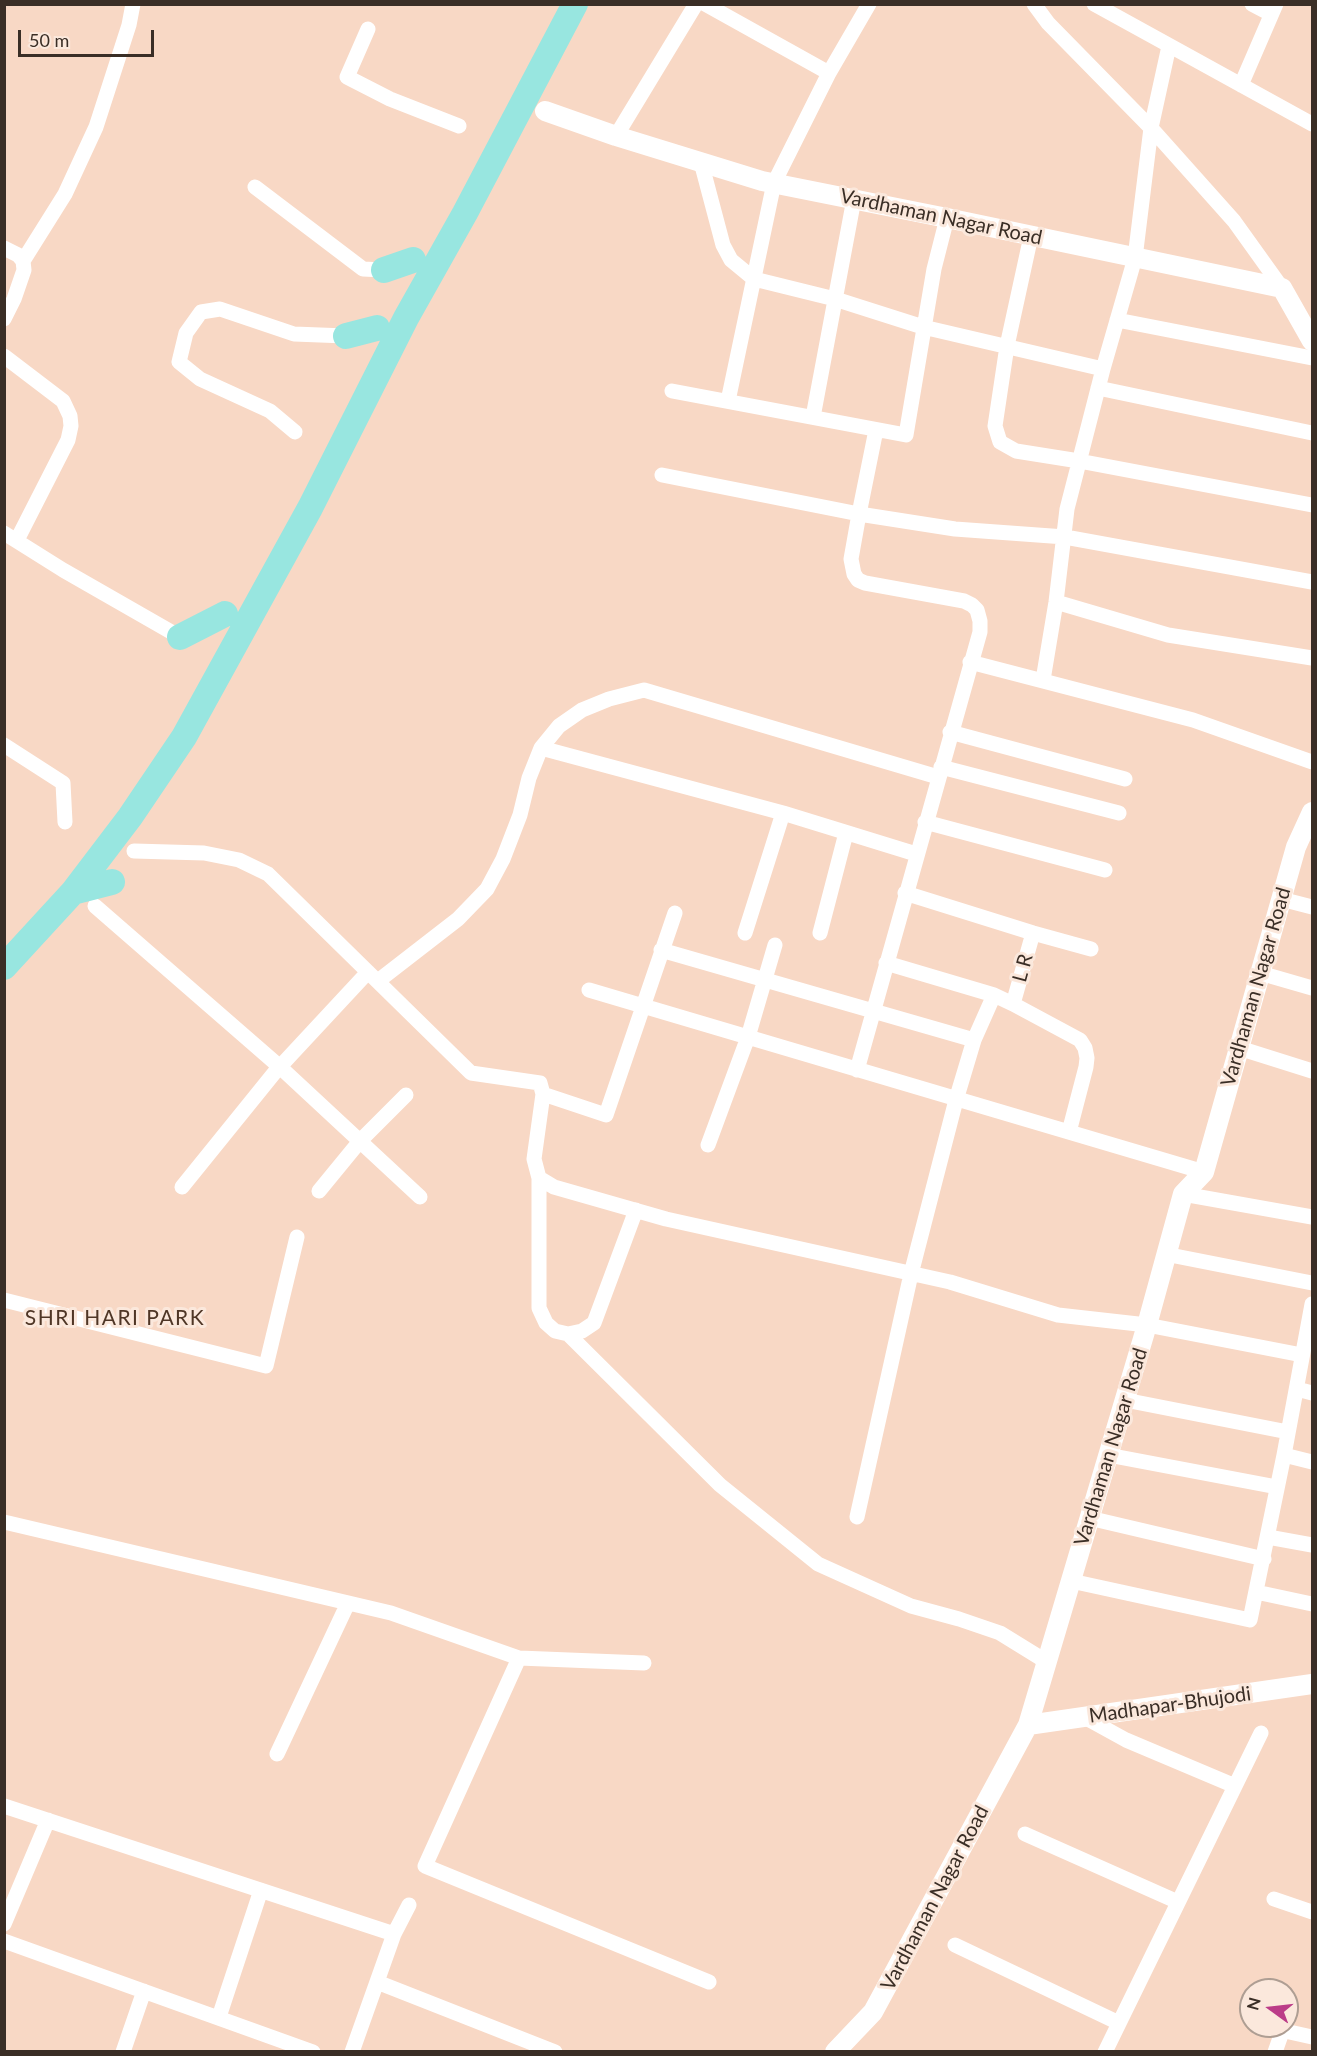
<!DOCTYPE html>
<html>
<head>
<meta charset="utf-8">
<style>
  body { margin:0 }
  #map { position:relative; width:1317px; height:2056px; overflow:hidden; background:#f8d8c5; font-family:Lato,sans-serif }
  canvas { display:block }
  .frame { position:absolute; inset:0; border:6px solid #3a2e26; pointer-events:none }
  .north { position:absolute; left:1239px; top:1978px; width:60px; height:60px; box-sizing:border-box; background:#fbe8dc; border:2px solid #ae9e93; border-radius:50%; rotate:285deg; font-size:16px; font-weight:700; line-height:24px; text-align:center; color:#3a2e26 }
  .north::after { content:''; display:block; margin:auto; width:21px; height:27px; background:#bb3c88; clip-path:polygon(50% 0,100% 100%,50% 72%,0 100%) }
  .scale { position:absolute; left:18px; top:30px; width:136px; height:27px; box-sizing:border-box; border:3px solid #3a2e26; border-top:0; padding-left:8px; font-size:18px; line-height:21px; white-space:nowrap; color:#3a2e26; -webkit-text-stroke:4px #fbe8dc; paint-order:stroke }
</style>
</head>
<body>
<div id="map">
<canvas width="1317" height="2056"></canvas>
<div class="frame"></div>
<div class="north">N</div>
<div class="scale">50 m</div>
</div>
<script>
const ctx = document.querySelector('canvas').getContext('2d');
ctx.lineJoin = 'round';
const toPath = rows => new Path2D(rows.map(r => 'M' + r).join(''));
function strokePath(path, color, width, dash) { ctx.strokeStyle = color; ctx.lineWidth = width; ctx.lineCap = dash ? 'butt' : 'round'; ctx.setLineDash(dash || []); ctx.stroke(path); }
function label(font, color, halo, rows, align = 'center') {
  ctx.font = font + ' Lato,sans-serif'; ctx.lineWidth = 6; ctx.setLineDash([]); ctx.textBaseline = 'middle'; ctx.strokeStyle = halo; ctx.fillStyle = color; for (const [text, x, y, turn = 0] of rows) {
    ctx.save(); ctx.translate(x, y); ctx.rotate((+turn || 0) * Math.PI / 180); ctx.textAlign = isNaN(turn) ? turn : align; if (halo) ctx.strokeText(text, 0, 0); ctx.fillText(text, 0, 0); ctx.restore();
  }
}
strokePath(toPath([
  [705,4,829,73],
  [1034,4,1048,23,1151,128,1234,221,1282,288],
  [1094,4,1312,124],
  [1252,4,1271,14],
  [368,29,347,77,390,99,459,126],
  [1241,85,1276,4],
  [616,136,696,4],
  [701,162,723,245,731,260,754,279,835,299,923,327,1103,369],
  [255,187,363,269,384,270],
  [1031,236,1007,346,995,426,1000,442,1016,451,1079,461,1312,505],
  [4,248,18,255,23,261,24,270,14,299,4,319],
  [23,261,65,194,96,127,129,25,133,4],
  [1117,320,1312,358],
  [4,356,63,401,70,416,71,426,68,440,17,540],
  [1098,388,1312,433],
  [672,391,906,435,934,269,947,218],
  [728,401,774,183,829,73,869,4],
  [813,417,854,199],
  [876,430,859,514,955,529,1065,537,1312,582],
  [295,432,270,411,200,379,179,362,186,333,201,312,220,309,294,334,346,336],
  [662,475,859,514,851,559,854,574,858,580,865,583,964,601,972,605,977,610,980,621,980,632,857,1070],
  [4,533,63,570,180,637],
  [1056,602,1168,635,1312,658],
  [970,662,1193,720,1312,762],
  [1043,680,1056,602,1067,509,1103,369,1135,258,1151,128,1169,46],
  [950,732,1125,779],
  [4,745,63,783,65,822],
  [541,748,783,813,916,854],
  [941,767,1119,813],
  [925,822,1105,870],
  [134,851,204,853,239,860,268,874,471,1073,540,1083,543,1094,606,1115,675,913],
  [905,893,1033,933,1091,949],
  [1281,899,1312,907],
  [95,906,280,1067,420,1197],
  [745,933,783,813],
  [820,933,846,833],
  [661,950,974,1040],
  [886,963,994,995,1013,1004,1080,1040,1085,1048,1087,1058,1086,1067,1069,1132],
  [1260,973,1312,988],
  [378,981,458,919,487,889,503,859,520,815,529,778,541,748,559,726,582,710,609,699,644,690,938,777],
  [589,990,1204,1172],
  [1013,1004,1033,933],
  [1239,1048,1312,1071],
  [543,1094,534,1159,539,1178,554,1187,666,1219,950,1282,1058,1315,1147,1325,1302,1355],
  [708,1145,748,1037,775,945],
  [539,1178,539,1308,546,1323,555,1331,568,1334,582,1331,594,1323,636,1210],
  [182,1187,275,1072,368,972],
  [319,1191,360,1141,406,1095],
  [1183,1194,1312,1217],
  [1165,1254,1312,1283],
  [4,1300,266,1366,297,1237],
  [568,1334,720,1485,818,1564,911,1606,959,1619,1000,1633,1047,1662],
  [1297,1389,1312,1393],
  [1125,1400,1288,1432],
  [1108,1455,1277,1487],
  [1284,1455,1312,1462],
  [857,1517,911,1274,956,1100,974,1040,994,995],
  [1089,1518,1264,1559],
  [4,1522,391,1613,519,1658,644,1663],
  [1268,1537,1312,1545],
  [1071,1581,1250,1620,1284,1455,1312,1304],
  [1256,1592,1312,1604],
  [519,1658,425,1866,709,1982],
  [1086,1718,1126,1740,1235,1786],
  [277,1754,348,1603],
  [4,1806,394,1934],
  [1025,1834,1178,1902],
  [1274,1899,1312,1912],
  [4,1924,48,1820],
  [4,1941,313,2052],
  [955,1945,1119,2023],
  [377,1982,555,2052],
  [219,2017,261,1890],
  [123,2052,144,1991],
  [352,2052,394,1934,409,1905],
  [1105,2052,1261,1733],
  [1275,2052,1281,2035,1285,2031,1312,2037]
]), '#fff', 15);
strokePath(toPath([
  [545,111,616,136,762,181,947,218,1282,288,1312,341],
  [1028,1725,1312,1684],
  [835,2052,873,2012,1028,1725,1147,1325,1183,1194,1204,1172,1296,847,1312,812]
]), '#fff', 20);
strokePath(toPath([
  [384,270,413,260],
  [346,336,377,328],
  [180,637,225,614],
  [73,892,112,882],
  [4,967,73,892,130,817,184,737,310,508,406,318,465,213,575,4]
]), '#98e6e0', 26);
label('20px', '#3a2e26', '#fbe8dc', [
  ["Vardhaman Nagar Road",941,217,12],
  ["L R",1023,968,-75],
  ["Vardhaman Nagar Road",1256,987,-74],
  ["Vardhaman Nagar Road",1111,1447,-73],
  ["Madhapar-Bhujodi",1170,1705,-8],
  ["Vardhaman Nagar Road",935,1898,-62]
]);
ctx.letterSpacing = '1.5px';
label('21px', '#4f3626', '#fbe8dc', [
  ["SHRI HARI PARK",115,1318]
]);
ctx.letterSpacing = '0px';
</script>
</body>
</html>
